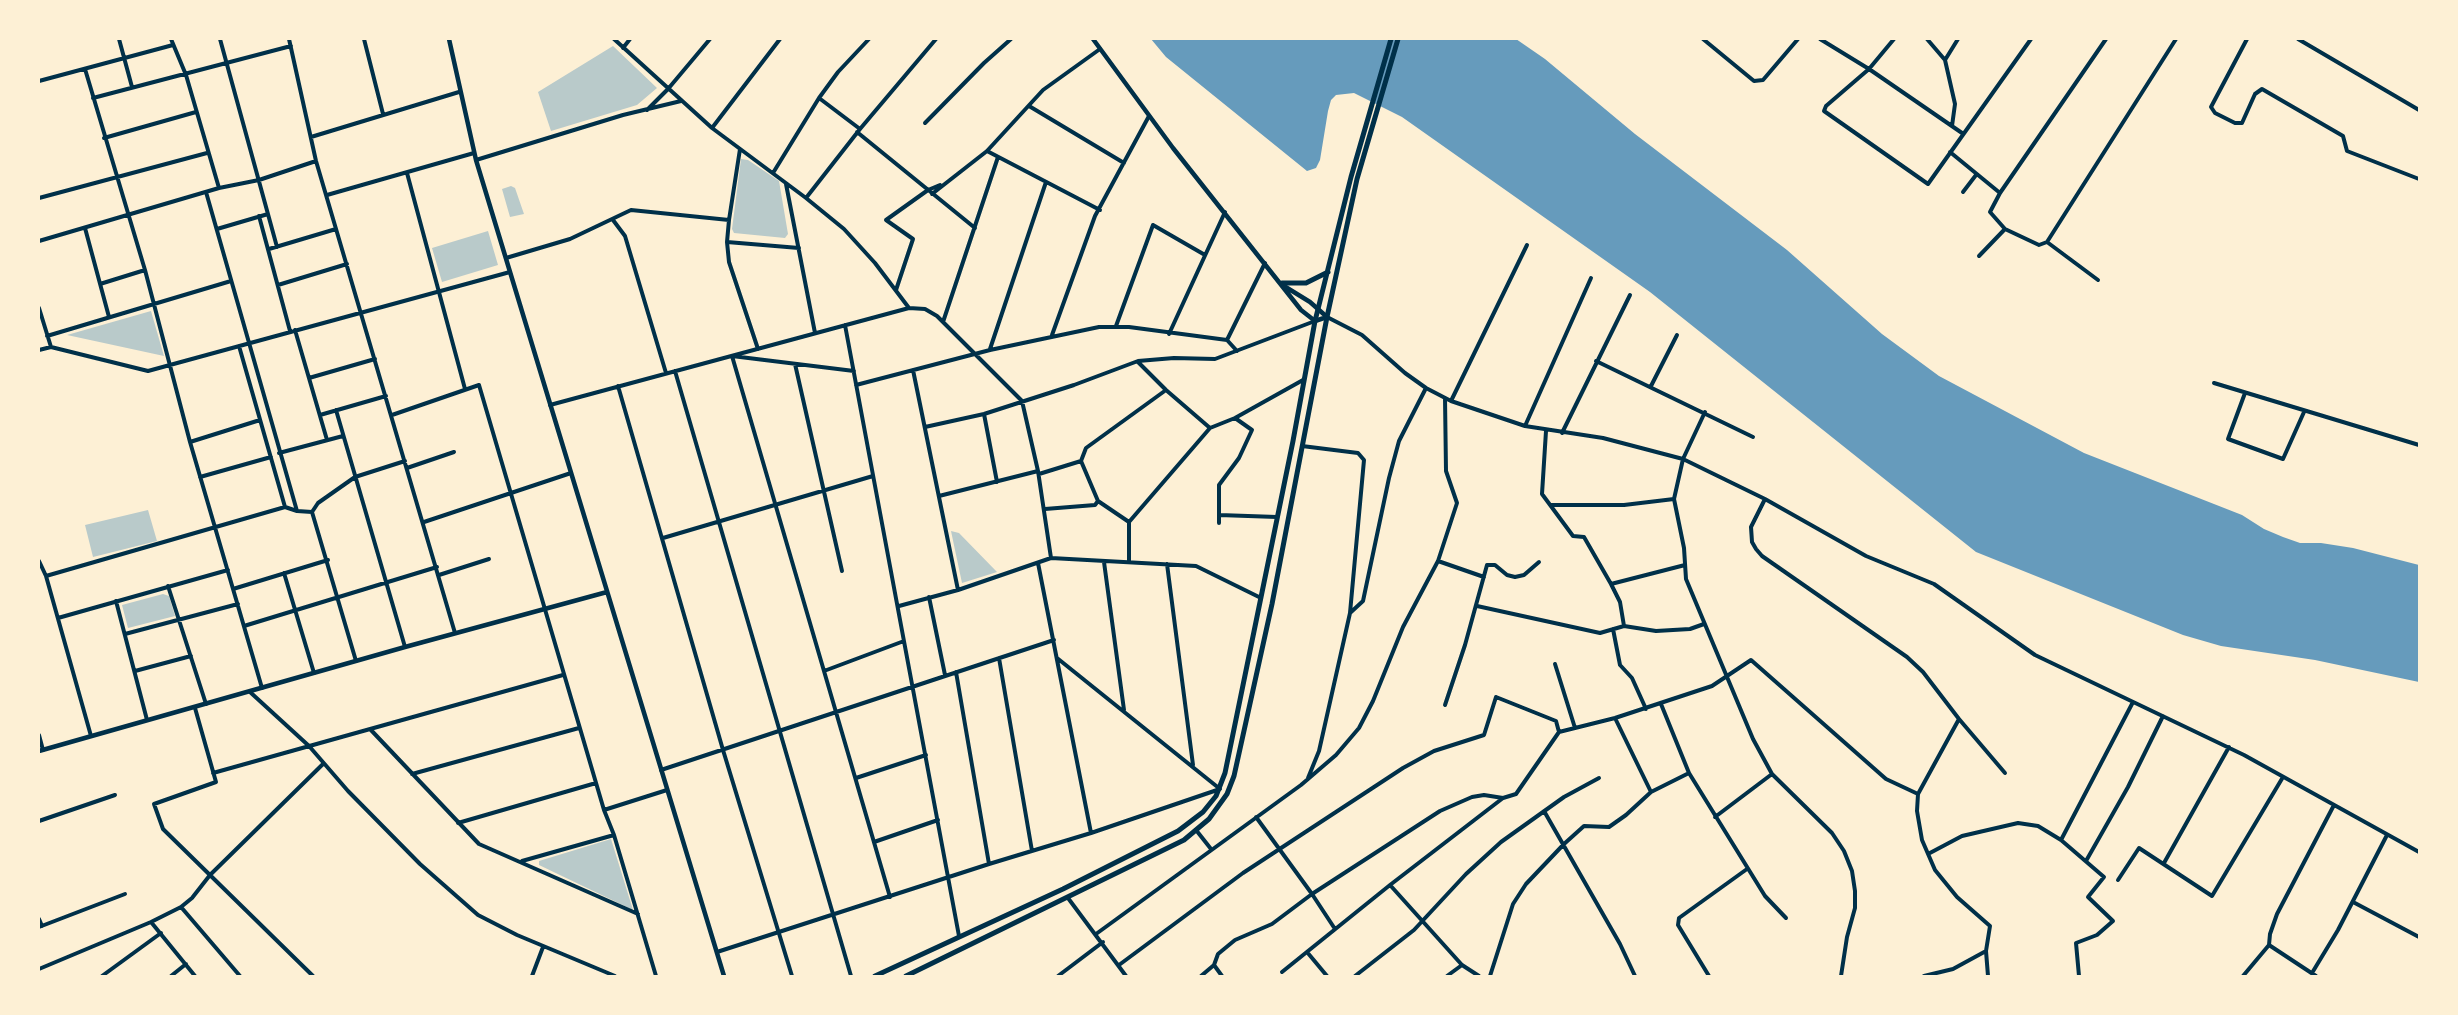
<!DOCTYPE html>
<html>
<head>
<meta charset="utf-8">
<style>
  body { margin:0 }
  #map { position:relative; width:2458px; height:1015px; overflow:hidden; background:#fdf0d5; font-family:"DejaVu Sans",sans-serif }
  canvas { display:block }
  .frame { position:absolute; inset:0; border:40px solid #fdf0d5; pointer-events:none }
</style>
</head>
<body>
<div id="map">
<canvas width="2458" height="1015"></canvas>
<div class="frame"></div>
</div>
<script>
const ctx = document.querySelector('canvas').getContext('2d');
ctx.lineJoin = 'round';
function paint(path, color) { ctx.fillStyle = color; ctx.fill(path, 'evenodd'); }
const toPath = rows => new Path2D(rows.map(r => 'M' + r).join(''));
function strokePath(path, color, width, dash) { ctx.strokeStyle = color; ctx.lineWidth = width; ctx.lineCap = dash ? 'butt' : 'round'; ctx.setLineDash(dash || []); ctx.stroke(path); }
paint(toPath([
  [613,46,657,88,637,105,551,131,538,92],
  [741,159,748,160,779,181,788,234,785,238,734,233,732,229],
  [511,186,515,188,524,214,510,217,502,189],
  [488,231,498,265,442,282,432,248],
  [151,311,164,356,67,335],
  [148,510,157,541,93,557,85,525],
  [951,531,959,533,997,572,962,583],
  [163,594,169,596,175,616,128,628,122,605],
  [611,839,633,910,539,865,539,861]
]), '#b9caca');
paint(toPath([
  [1151,39,1516,39,1545,59,1635,134,1787,250,1882,334,1939,376,2084,453,2242,515,2264,529,2283,537,2300,543,2321,543,2353,548,2419,565,2419,682,2315,660,2221,646,2183,635,1976,552,1650,292,1402,117,1354,93,1336,95,1331,100,1328,111,1320,160,1316,168,1307,171,1166,57]
]), '#669bbc');
strokePath(toPath([
  [119,39,132,87],
  [171,39,186,75,219,188],
  [220,39,277,247],
  [289,39,316,161,455,633],
  [364,39,383,114],
  [614,39,712,128,806,198,844,229,875,263,909,308],
  [1703,39,1754,81,1763,80,1798,39],
  [1820,39,1869,69,1826,106,1824,111,1928,184,2031,39],
  [1894,39,1869,69,1962,133],
  [1927,39,1945,60],
  [2106,39,2000,193,1990,212,2005,229,2039,245,2047,242,2176,39],
  [2247,39,2211,107,2215,113,2235,123,2242,123,2255,94,2262,89,2343,136,2347,151,2419,179],
  [2298,39,2419,110],
  [623,48,630,39],
  [85,69,145,270,190,442,262,688],
  [39,81,173,45],
  [93,98,291,46],
  [819,98,860,129],
  [1029,106,1124,163],
  [647,110,668,89,710,39],
  [925,123,984,63,1011,39],
  [1952,126,1955,104,1945,60,1958,39],
  [712,128,780,39],
  [857,132,975,228],
  [311,137,459,92],
  [104,138,196,112],
  [740,149,729,220,727,242,729,262,758,349],
  [987,151,1100,210],
  [1950,152,2000,193],
  [476,160,623,115,681,101],
  [407,173,465,389],
  [773,173,819,98,838,72,869,39],
  [786,184,815,333],
  [206,192,297,511],
  [1963,192,1976,175],
  [932,194,987,151,1043,90,1100,49],
  [327,195,474,153],
  [39,198,207,153],
  [806,198,860,129,936,39],
  [259,216,290,331],
  [613,220,625,236,666,373],
  [85,228,109,317],
  [217,229,268,214],
  [39,241,219,188,259,180,316,161],
  [727,242,799,248],
  [2047,242,2098,280],
  [269,249,336,229],
  [1979,256,2005,229],
  [506,258,570,239,631,210,729,220],
  [100,284,145,270],
  [278,285,347,264],
  [896,290,913,239,886,220,928,190,940,185],
  [39,308,51,347],
  [1327,317,1362,335,1405,373,1426,388,1451,401,1525,426,1603,438,1683,459,1765,499,1866,556,1934,584,2035,655,2244,755,2419,852],
  [943,322,998,157],
  [845,325,959,936],
  [1116,326,1153,225,1205,255],
  [295,330,327,440],
  [1169,334,1225,212],
  [1052,335,1095,216,1149,116],
  [47,336,231,281],
  [1227,340,1265,263],
  [239,346,285,507],
  [990,349,1046,182],
  [39,350,51,347,148,371,510,272],
  [1596,361,1753,437],
  [1138,362,1166,390,1210,428],
  [795,364,842,571],
  [913,370,958,590],
  [675,371,851,976],
  [854,371,732,356,890,897],
  [309,378,375,359],
  [2214,383,2419,445],
  [856,385,990,350,1099,327,1129,327,1227,340,1237,351],
  [618,386,723,750,792,976],
  [1651,386,1677,335],
  [2245,393,2228,439,2283,459,2304,412],
  [1451,401,1527,245],
  [550,405,909,308,925,309,937,316,1022,401,1038,471,1051,558],
  [336,410,405,647],
  [1705,412,1683,459,1674,499,1684,548,1686,579,1753,739,1772,774,1832,833,1844,851,1852,871,1855,891,1855,908,1847,937,1841,976],
  [984,414,997,482],
  [320,415,386,396],
  [392,415,479,385,604,810,614,835,656,976],
  [1525,426,1591,278],
  [925,427,984,414,1074,385,1138,361,1174,358,1215,359,1315,321],
  [1546,431,1542,494,1573,536,1584,537,1611,584,1685,565],
  [1562,433,1630,295],
  [190,442,260,420],
  [1302,446,1358,453,1364,460,1350,613,1319,751,1308,778],
  [279,453,343,436],
  [407,468,454,452],
  [1039,474,1081,461],
  [200,477,271,457],
  [939,496,1038,471],
  [1765,499,1751,527,1752,542,1756,549,1762,556,1907,657,1923,672,1959,719,2005,773],
  [1098,501,1129,522],
  [1551,505,1624,505,1674,499],
  [1045,509,1095,505,1098,501,1081,461,1086,448,1166,390],
  [312,512,356,661],
  [312,512,318,503,355,477,405,461],
  [1219,515,1277,517],
  [424,522,571,473],
  [1219,523,1219,485,1239,458,1252,430,1235,418],
  [663,538,873,476],
  [39,561,46,576,91,736],
  [1438,561,1484,577],
  [1104,562,1124,710],
  [1129,562,1129,522,1210,428,1235,418,1303,380],
  [1038,563,1091,833],
  [1167,564,1193,765],
  [284,573,314,673],
  [439,575,489,559],
  [46,576,285,507,297,511,312,512],
  [1611,584,1620,602,1624,626],
  [168,586,206,704],
  [233,589,328,560],
  [929,597,945,675],
  [116,601,147,720],
  [899,606,958,590,1051,558,1196,566,1261,598],
  [1477,606,1600,633,1624,626,1656,631,1690,629,1704,624],
  [1350,613,1363,601,1389,478,1399,441,1426,388],
  [58,618,228,570],
  [244,626,437,567],
  [1613,629,1620,665,1632,678,1646,709],
  [125,634,238,604],
  [999,658,1032,851],
  [1555,664,1575,728],
  [135,671,191,656],
  [824,671,904,641],
  [956,672,989,864],
  [250,692,309,746,348,791,420,864,478,915,517,935,615,976],
  [1661,704,1689,773,1765,896,1786,918],
  [1445,705,1465,645,1487,565,1495,565,1507,575,1515,577,1524,575,1539,562],
  [195,708,216,782,154,804,163,829,313,976],
  [1615,718,1651,792],
  [1959,719,1918,794,1917,811,1922,840,1935,870,1957,897,1990,926,1986,951,1988,976],
  [370,729,479,844,638,914],
  [1559,732,1615,718,1712,686,1751,660,1886,779,1918,794],
  [39,735,43,750],
  [661,770,1054,640],
  [213,773,563,675],
  [412,774,579,728],
  [856,778,926,755],
  [604,810,667,790],
  [1544,811,1620,944,1635,976],
  [1256,817,1312,894,1335,929],
  [1715,817,1772,774],
  [39,821,115,795],
  [458,823,596,783],
  [1196,830,1211,849],
  [2061,840,2104,877,2088,897,2113,921,2097,935,2076,943,2079,976],
  [874,842,938,820],
  [1928,854,1962,836,2018,823,2038,826,2061,840,2133,702],
  [522,861,614,835],
  [2086,861,2128,787,2163,716],
  [2164,863,2229,747],
  [2118,880,2139,848,2212,896,2283,777],
  [1390,885,1462,965,1479,976],
  [1068,898,1126,976],
  [2353,902,2419,937],
  [181,907,240,976],
  [39,919,42,926],
  [151,922,195,976],
  [39,927,125,894],
  [1096,934,1301,785,1336,755,1359,728,1373,701,1403,627,1438,561,1457,503,1446,471,1445,398],
  [2269,945,2316,976],
  [717,952,989,864,1091,833,1220,789,1057,658],
  [1307,952,1327,976],
  [1119,965,1243,873,1403,768,1434,751,1484,735,1496,697,1556,721,1559,732,1516,794,1503,798,1390,885,1282,972],
  [1214,965,1222,976],
  [39,969,151,922,181,907,192,898,210,875,323,764],
  [2312,973,2338,930,2387,835],
  [102,976,161,933],
  [171,976,186,964],
  [532,976,543,947],
  [1058,976,1103,942],
  [1201,976,1214,965,1218,954,1235,940,1272,924,1312,894,1440,811,1472,797,1484,795,1503,798],
  [1355,976,1414,930,1466,874,1501,842,1564,797,1599,778],
  [1447,976,1462,965],
  [1490,976,1513,904,1526,884,1564,844,1584,826,1609,827,1626,815,1651,792,1689,773],
  [1709,976,1678,925,1679,918,1747,869],
  [1924,976,1953,969,1986,951],
  [2243,976,2269,945,2270,934,2277,914,2334,805]
]), '#003049', 4);
strokePath(toPath([
  [449,39,476,160,724,976],
  [1093,39,1173,148,1301,310,1315,321,1327,317,1310,302,1284,286],
  [39,751,405,647,607,592]
]), '#003049', 4.5);
strokePath(toPath([
  [1282,283,1306,283,1328,272],
  [875,976,1063,889,1178,831,1203,812,1216,796,1225,773,1293,441,1315,321,1351,177,1391,39],
  [906,976,1184,840,1209,819,1227,794,1234,776,1272,604,1327,317,1357,179,1398,39]
]), '#003049', 5);
</script>
</body>
</html>
